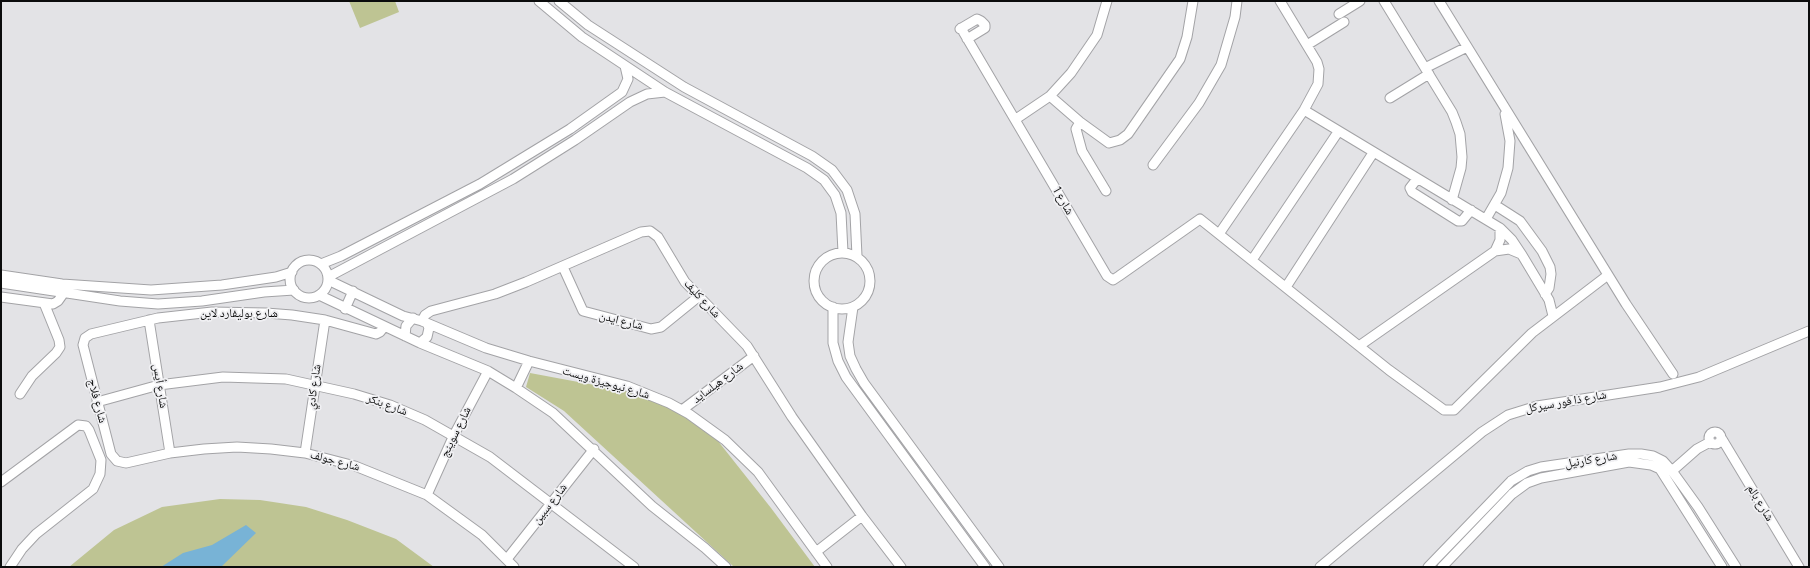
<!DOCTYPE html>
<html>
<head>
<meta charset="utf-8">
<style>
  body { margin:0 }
  #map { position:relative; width:1810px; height:568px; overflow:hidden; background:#e3e3e6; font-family:Manrope,sans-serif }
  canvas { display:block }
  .frame { position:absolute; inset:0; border:2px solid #0b0c0c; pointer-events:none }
</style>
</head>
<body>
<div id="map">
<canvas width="1810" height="568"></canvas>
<div class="frame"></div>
</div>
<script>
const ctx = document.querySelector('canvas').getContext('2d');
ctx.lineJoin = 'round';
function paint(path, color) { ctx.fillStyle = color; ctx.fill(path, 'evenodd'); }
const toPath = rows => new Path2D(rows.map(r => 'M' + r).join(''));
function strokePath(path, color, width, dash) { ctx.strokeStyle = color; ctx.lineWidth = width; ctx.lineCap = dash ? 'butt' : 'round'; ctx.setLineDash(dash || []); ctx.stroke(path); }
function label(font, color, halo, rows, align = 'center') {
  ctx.font = font + ' Manrope,"Noto Naskh Arabic",sans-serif'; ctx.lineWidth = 3.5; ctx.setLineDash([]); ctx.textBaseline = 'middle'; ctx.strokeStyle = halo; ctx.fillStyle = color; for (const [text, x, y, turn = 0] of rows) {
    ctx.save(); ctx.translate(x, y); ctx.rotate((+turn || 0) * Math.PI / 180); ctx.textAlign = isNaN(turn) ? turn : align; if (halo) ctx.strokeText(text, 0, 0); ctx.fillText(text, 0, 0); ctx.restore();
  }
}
paint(toPath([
  [349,1,395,1,399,12,360,28],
  [530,373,659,397,714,436,771,508,815,567,734,567,564,411,526,387],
  [220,499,260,500,306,507,347,520,396,539,434,567,69,567,114,530,162,507]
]), '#bec493');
paint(toPath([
  [246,525,256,533,221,567,161,567,183,553,212,545]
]), '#78b3d6');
const minor = toPath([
  [539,1,582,37,665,92,807,168,824,180,835,195,841,213,843,252],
  [559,1,588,25,684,87,812,156,832,170,847,190,855,214,857,256],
  [1107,1,1097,35,1071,73,1050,96,1080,122,1109,143,1120,140,1128,134,1180,59,1187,37,1193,1],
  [1384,1,1452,112,1456,122,1460,134,1462,157,1461,168,1452,200],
  [1439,1,1626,304,1673,374],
  [1339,14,1360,1],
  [961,28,1107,276,1113,280,1119,276,1200,219,1389,370,1444,410,1454,410,1532,333,1608,275],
  [960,29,977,19,981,21,985,25,985,28,967,39],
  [1307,45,1344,22],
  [1425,68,1467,47],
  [1390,98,1429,74],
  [1304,110,1500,228,1512,240,1522,255,1549,300,1553,316],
  [1016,119,1050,96],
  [1080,122,1076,129,1082,151,1106,191],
  [1153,165,1199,103,1221,65,1235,17,1237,1],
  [1417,179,1410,188,1412,192,1458,221,1462,221,1471,210],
  [1495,205,1520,221,1542,251,1550,267,1551,274,1549,288,1545,294],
  [1486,219,1501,193,1508,168,1510,141,1505,114],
  [1219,234,1304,110,1318,84,1319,69,1317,62,1280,1],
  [1495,251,1500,240,1500,228],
  '814 281a28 28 0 1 1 56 0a28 28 0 1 1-56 0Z',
  [1252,260,1338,132],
  '290 279a19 19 0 1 1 38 0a19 19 0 1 1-38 0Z',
  [321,264,341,256,480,184,570,129,622,92,628,79,625,66],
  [563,267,583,311,651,329,661,327,698,297],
  [1,275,62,284,151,290,222,285,276,277,292,272],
  [328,277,513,179,575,140,630,102,647,94,665,92],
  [328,280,403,316,422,321,486,348,529,361,627,386,669,403,689,414,725,440,758,472,827,567],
  [1,283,120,301,158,304,202,301,264,292,294,290],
  [1286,287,1373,153],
  [319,295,420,343,488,371,516,388,553,413,652,506,705,548,726,567],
  [1,297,53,304,58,301,63,294],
  [833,307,833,343,838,361,846,377,985,567],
  [853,307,848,342,850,356,856,369,864,383,999,567],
  [345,309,353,291],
  [149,320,170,453],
  [422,321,425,315,431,311,495,294,526,282,641,232,650,231,658,237,685,282,747,346,792,417,862,516,901,567],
  [384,327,380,332,376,334,325,320,292,315,266,313,212,312,158,318,91,334,85,338,83,345,111,454,117,461,126,463,170,453,204,449,237,447,271,449,305,453,355,466,427,495,482,535,514,567],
  [405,336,406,326,413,318],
  [420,343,427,337,429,328,427,323],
  [1359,346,1495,251,1509,249,1521,254],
  [516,388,529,361],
  [20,394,32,376,56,353,60,347,59,340,44,303],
  [97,402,159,385,223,377,286,379,354,394,390,405,425,420,490,457,634,567],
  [682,410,754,356],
  '1709 438a6 6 0 1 1 12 0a6 6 0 1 1-12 0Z',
  [1722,439,1799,567],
  [305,453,325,320],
  [1672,471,1697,449,1710,442],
  [1,482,78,425,86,426,89,430,101,460,100,474,93,489,36,534,22,549,10,567],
  [427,495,454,435,488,371],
  [816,552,862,516],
  [507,559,594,449],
  [1320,567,1482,432,1508,415,1537,406,1660,387,1699,377,1809,331],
  [1428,567,1511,481,1528,471,1541,467,1629,454,1641,454,1653,456,1663,461,1672,471,1698,507,1736,567],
  [1442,567,1512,494,1527,483,1541,478,1629,462,1651,465,1660,469,1722,567]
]);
strokePath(minor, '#a3a3a6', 11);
strokePath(minor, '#fff', 9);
label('12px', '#0b0c0c', '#f0f0f3', [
  ["شارع 1",1063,201,60],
  ["شارع كليف",702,299,47],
  ["شارع بوليفارد لاين",239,314],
  ["شارع ايدن",621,321,14],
  ["شارع نيوجيزة ويست",606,383,16],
  ["شارع هيلسايد",718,383,-37],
  ["شارع أيس",160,386,81],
  ["شارع كادي",314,387,-82],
  ["شارع فلاج",97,401,75],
  ["شارع ذا فور سيركل",1566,402,-10],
  ["شارع بنكر",387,405,20],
  ["شارع سوينج",456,432,-64],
  ["شارع كارنيل",1591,460,-9],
  ["شارع جولف",335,461,15],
  ["شارع بالم",1760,503,59],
  ["شارع سبين",550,504,-52]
]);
</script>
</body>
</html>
